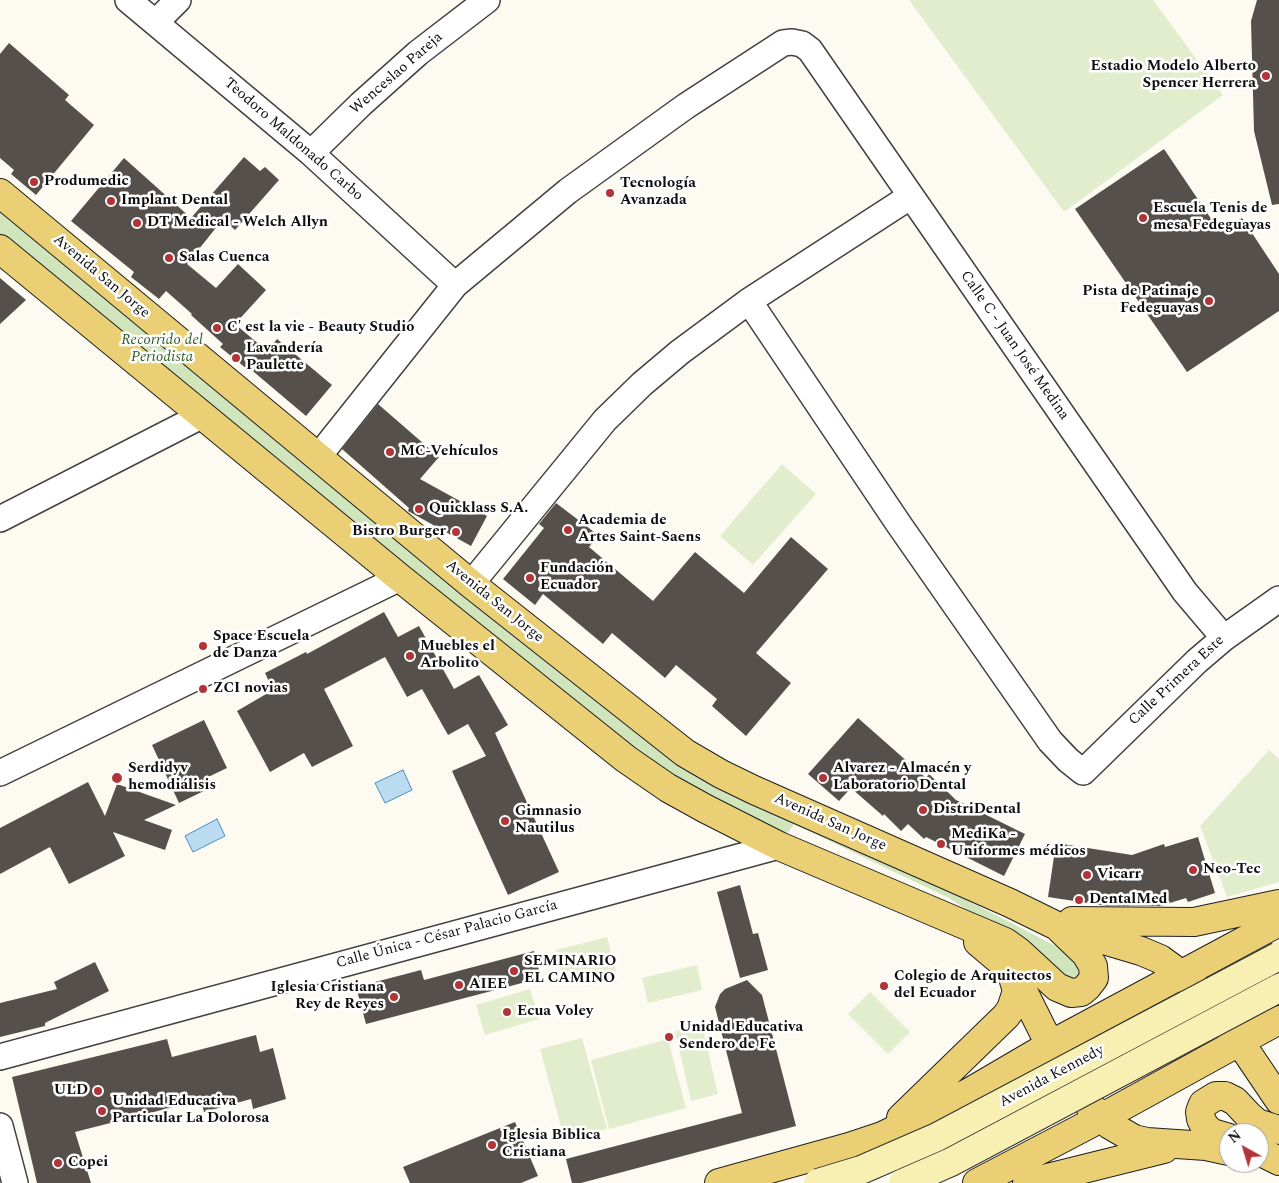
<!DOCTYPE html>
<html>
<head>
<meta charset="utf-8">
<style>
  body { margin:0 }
  #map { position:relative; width:1279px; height:1183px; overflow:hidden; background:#fdfbf1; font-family:Spectral,serif }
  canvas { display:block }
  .north { position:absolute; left:1219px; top:1123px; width:50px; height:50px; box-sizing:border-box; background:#fff; border:1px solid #9f9f9f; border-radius:50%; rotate:321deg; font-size:14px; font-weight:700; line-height:20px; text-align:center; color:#0e0e0e }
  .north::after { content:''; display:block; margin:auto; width:18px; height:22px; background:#b03438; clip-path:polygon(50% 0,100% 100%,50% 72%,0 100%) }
</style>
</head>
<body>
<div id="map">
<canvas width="1279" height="1183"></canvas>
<div class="north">N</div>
</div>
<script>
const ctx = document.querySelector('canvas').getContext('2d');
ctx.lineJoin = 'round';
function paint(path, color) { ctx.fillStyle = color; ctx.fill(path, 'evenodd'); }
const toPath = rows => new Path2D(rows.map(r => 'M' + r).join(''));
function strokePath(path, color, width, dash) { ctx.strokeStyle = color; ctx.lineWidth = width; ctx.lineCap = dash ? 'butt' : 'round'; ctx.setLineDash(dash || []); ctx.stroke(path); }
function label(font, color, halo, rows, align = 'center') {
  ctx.font = font + ' Spectral,serif'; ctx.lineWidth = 5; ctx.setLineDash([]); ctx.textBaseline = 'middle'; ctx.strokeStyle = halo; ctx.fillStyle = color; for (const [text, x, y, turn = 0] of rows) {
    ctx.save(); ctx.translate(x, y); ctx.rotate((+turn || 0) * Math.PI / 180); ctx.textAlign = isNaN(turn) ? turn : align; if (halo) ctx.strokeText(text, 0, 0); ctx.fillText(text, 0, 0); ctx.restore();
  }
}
paint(toPath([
  [0,184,318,457,754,790,1075,956,1087,968,1075,983,1038,957,949,898,794,824,779,846,706,809,0,249]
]), '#d1e5bd');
paint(toPath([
  [909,0,1153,0,1223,95,1064,212],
  [782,464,816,494,753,565,720,536],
  [1269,750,1279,759,1279,882,1227,897,1200,826],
  [607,937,616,971,564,984,556,950],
  [697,965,702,990,648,1003,642,978],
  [530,989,539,1019,485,1035,476,1005],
  [870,992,910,1032,888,1054,848,1014],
  [702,1025,718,1094,691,1101,675,1031],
  [582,1038,607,1129,565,1141,540,1049],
  [668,1039,686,1108,609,1129,591,1060]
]), '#e2edce');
const water = toPath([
  [403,770,412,790,385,803,375,783,403,770],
  [217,819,225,836,193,852,185,836,217,819]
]);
paint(water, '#badbf0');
strokePath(water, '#498ebf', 1);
paint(toPath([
  [1257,0,1279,0,1279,204,1272,205,1254,131,1251,21],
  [9,43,69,95,65,100,94,125,36,195,11,174,14,170,0,158,0,54],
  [1164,149,1220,232,1242,218,1279,274,1279,311,1187,372,1075,209],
  [244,157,260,171,265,167,279,180,235,230,223,219,187,264,216,288,238,264,266,290,235,324,267,351,277,339,332,385,306,416,248,367,247,369,220,347,223,344,191,315,192,314,166,291,159,299,131,277,134,272,71,221,124,158,191,218],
  [0,278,26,300,0,324],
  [378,404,439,457,420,479,487,516,471,546,408,511,409,508,342,449],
  [556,503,598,535,589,547,653,601,695,552,744,593,791,537,828,569,756,653,791,683,746,736,712,706,717,699,676,665,665,678,612,633,603,644,543,594,535,605,503,579,544,528,539,524],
  [384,612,398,637,419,626,454,689,479,675,508,725,495,733,559,872,508,895,452,771,486,756,468,724,448,735,422,689,407,697,385,657,324,689,353,746,312,767,304,753,270,772,237,711,273,690,265,673,306,652,307,654],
  [858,718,926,778,929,774,956,800,1025,834,1004,876,926,837,924,839,908,824,901,831,884,814,883,816,851,788,839,801,808,774],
  [204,720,227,768,204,779,208,789,179,803,152,745],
  [88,782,105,816,117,784,176,805,144,820,172,830,165,850,113,832,125,856,69,884,50,847,0,874,0,828],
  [1198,837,1215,893,1188,902,1186,898,1160,906,1107,906,1048,897,1056,843,1132,855,1164,844,1165,847],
  [740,885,753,934,758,933,768,970,740,978,717,892],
  [534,951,541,978,366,1024,356,987,421,970,424,980],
  [95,962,109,991,45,1023,45,1026,0,1037,0,1003,57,989,54,982],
  [747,980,762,995,796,1126,581,1183,572,1183,566,1159,742,1113,715,1007,720,994,725,989],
  [256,1035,260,1052,273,1048,286,1099,253,1109,251,1099,204,1112,201,1100,75,1132,91,1183,37,1183,12,1077,167,1039,172,1057],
  [515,1122,538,1176,521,1183,410,1183,403,1167]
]), '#56504c');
const minor = toPath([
  [128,0,311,153,455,285],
  [156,22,178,0],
  [311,153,361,104,418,53,487,0],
  [749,301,898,523,1050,741,1068,760,1083,772,1197,661,1224,638,1279,599],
  [318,457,455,285,568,191,686,106,783,43,792,42,802,44,810,50,1185,592,1224,638],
  [0,519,201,416],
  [471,584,605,420,642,384,680,352,749,301,911,196],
  [0,773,400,578],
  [0,1057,779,846],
  [0,1126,15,1183]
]);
const primary = toPath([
  [0,193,471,584,685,753,721,774,754,790,1010,903,1057,926,1141,951,1160,959,1182,975,1210,1002,1229,1026,1279,1100],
  [0,249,400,578,626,759,668,788,706,809,779,846,1005,942,1019,952,1057,987,1071,993,1081,992,1087,987,1094,978,1093,966,1086,954,1060,929],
  [1072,921,1194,922,1279,904],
  [978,942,1004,964,1012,974,1020,985,1050,1045,1090,1106,1110,1125,1134,1139,1147,1142,1206,1146,1229,1151],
  [901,1118,1006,1016,1011,1009,1017,991,1012,974],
  [1229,1138,1212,1133,1205,1127,1201,1119,1200,1112,1203,1104,1216,1096,1225,1096,1235,1101,1250,1117,1257,1123,1279,1130],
  [1259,1151,1279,1161],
  [719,1183,849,1147,882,1136,909,1123,968,1093,1050,1045,1279,922],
  [977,1183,1101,1118,1279,1020],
  [1027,1183,1164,1149]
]);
strokePath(minor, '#414141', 28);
strokePath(primary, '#1f1f1f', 30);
strokePath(minor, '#fff', 25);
strokePath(primary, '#eacf74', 28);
const secondaryBridge = toPath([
  [818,1183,861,1170,937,1137,1279,956],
  [903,1183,951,1162,1279,988]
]);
strokePath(secondaryBridge, '#303030', 30, []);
strokePath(secondaryBridge, '#f7f0b2', 28);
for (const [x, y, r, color] of [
  [1266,76,5,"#b03438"],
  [34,182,5,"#b03438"],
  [610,193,5,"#b03438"],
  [111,201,5,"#b03438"],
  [1143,218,5,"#b03438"],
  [137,223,5,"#b03438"],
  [169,258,5,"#b03438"],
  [1209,301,5,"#b03438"],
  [217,328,5,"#b03438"],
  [236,358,5,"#b03438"],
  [390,452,5,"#b03438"],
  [419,509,5,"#b03438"],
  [568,530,5,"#b03438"],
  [456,532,5,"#b03438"],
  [530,578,5,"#b03438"],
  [203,646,5,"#b03438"],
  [410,656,5,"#b03438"],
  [203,689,5,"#b03438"],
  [117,778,6,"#b03438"],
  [823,778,5,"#b03438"],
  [923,810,5,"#b03438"],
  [505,821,5,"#b03438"],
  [941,844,5,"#b03438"],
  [1193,870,5,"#b03438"],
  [1087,875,5,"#b03438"],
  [1079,900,5,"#b03438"],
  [514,971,5,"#b03438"],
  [459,985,5,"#b03438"],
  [884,986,5,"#b03438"],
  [394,997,5,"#b03438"],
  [507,1012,5,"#b03438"],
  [669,1037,5,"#b03438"],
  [98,1091,5,"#b03438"],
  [102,1111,5,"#b03438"],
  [492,1145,5,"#b03438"],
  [58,1163,5,"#b03438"]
]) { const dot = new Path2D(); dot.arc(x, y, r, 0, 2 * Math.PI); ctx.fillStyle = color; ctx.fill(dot); strokePath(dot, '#fff', 2); }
label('bold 15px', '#0e0e0e', '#fff', [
  ["Estadio Modelo Alberto",1256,67,"right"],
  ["Spencer Herrera",1256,84,"right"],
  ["Produmedic",44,182],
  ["Tecnología",620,184],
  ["Avanzada",620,201],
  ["Implant Dental",121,201],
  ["Escuela Tenis de",1153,209],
  ["mesa Fedeguayas",1153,226],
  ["DT Medical - Welch Allyn",147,223],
  ["Salas Cuenca",179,258],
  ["Pista de Patinaje",1199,292,"right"],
  ["Fedeguayas",1199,309,"right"],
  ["C' est la vie - Beauty Studio",227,328],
  ["Lavandería",246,349],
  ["Paulette",246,366],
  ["MC-Vehículos",400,452],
  ["Quicklass S.A.",429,509],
  ["Academia de",578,521],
  ["Artes Saint-Saens",578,538],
  ["Bistro Burger",446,532,"right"],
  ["Fundación",540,569],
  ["Ecuador",540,586],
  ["Space Escuela",213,637],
  ["de Danza",213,654],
  ["Muebles el",420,647],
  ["Arbolito",420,664],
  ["ZCI novias",213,689],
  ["Serdidyv",128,769],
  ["hemodiálisis",128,786],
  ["Alvarez - Almacén y",833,769],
  ["Laboratorio Dental",833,786],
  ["DistriDental",933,810],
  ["Gimnasio",515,812],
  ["Nautilus",515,829],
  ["MediKa -",951,835],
  ["Uniformes médicos",951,852],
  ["Neo-Tec",1203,870],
  ["Vicarr",1097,875],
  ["DentalMed",1089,900],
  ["SEMINARIO",524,962],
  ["EL CAMINO",524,979],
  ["Colegio de Arquitectos",894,977],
  ["del Ecuador",894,994],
  ["AIEE",469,985],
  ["Iglesia Cristiana",384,988,"right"],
  ["Rey de Reyes",384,1005,"right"],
  ["Ecua Voley",517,1012],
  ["Unidad Educativa",679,1028],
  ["Sendero de Fe",679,1045],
  ["ULD",88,1091,"right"],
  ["Unidad Educativa",112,1102],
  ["Particular La Dolorosa",112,1119],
  ["Iglesia Biblica",502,1136],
  ["Cristiana",502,1153],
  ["Copei",68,1163]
], 'left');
label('15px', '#0e0e0e', '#fff', [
  ["Wenceslao Pareja",397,74,-41],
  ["Teodoro Maldonado Carbo",293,140,41],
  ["Avenida San Jorge",101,277,40],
  ["Calle C - Juan José Medina",1014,346,55],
  ["Avenida San Jorge",494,602,39],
  ["Calle Primera Este",1177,681,-43],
  ["Avenida San Jorge",830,823,24],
  ["Calle Única - César Palacio García",447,935,-15],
  ["Avenida Kennedy",1052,1077,-28]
]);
label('italic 15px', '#305f25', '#fff', [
  ["Recorrido del",162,341],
  ["Periodista",162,358]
]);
</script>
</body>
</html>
